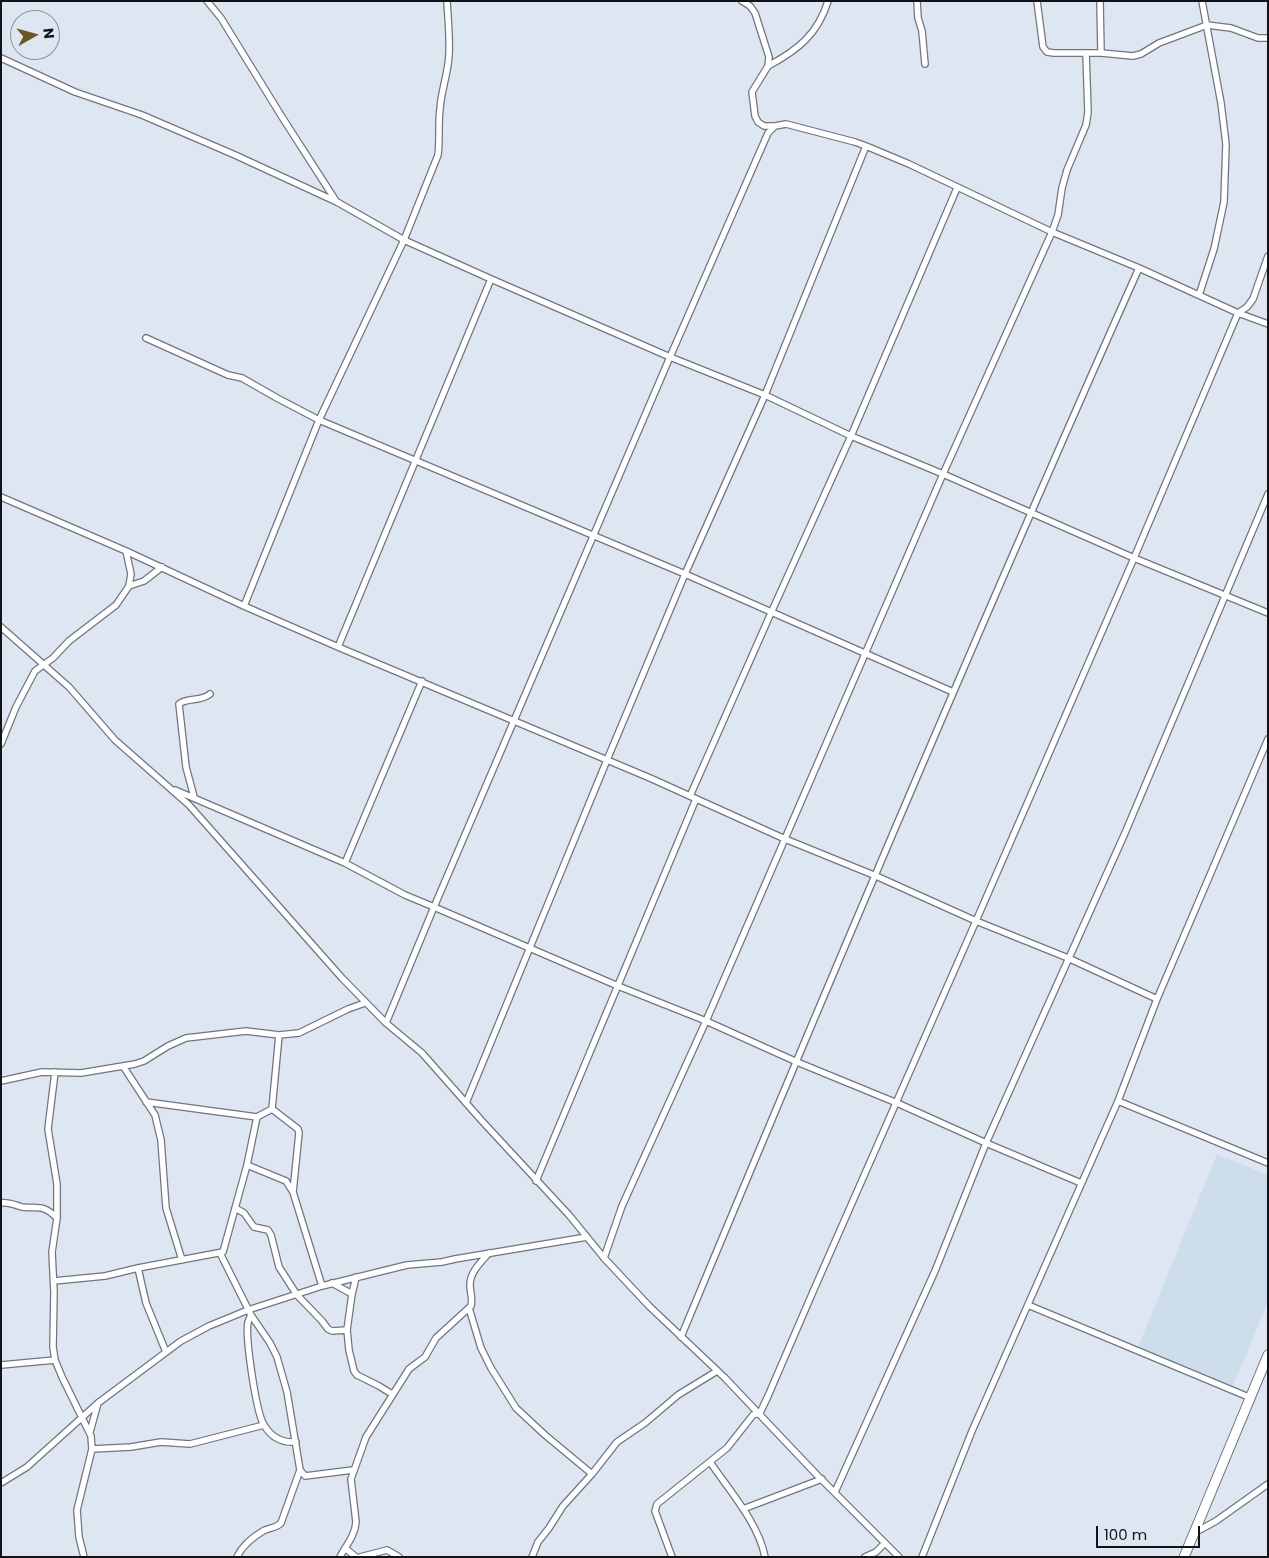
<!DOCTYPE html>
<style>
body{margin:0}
#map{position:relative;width:1269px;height:1558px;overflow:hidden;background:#dee7f1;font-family:Poppins,sans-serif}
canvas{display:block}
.frame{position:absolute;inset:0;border:2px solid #111417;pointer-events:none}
.north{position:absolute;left:10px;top:10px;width:50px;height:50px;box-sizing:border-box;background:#dee7f1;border:1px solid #8c939a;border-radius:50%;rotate:83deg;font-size:14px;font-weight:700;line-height:20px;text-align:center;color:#111417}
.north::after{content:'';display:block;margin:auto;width:18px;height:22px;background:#6d5626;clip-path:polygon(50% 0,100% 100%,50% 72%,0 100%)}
.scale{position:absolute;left:1096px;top:1526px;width:104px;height:22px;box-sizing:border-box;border:2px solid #111417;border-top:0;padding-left:6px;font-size:15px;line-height:18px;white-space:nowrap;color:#111417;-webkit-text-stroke:4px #dee7f1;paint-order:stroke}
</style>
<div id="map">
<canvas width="1269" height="1558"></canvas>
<div class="frame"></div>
<div class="north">N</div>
<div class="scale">100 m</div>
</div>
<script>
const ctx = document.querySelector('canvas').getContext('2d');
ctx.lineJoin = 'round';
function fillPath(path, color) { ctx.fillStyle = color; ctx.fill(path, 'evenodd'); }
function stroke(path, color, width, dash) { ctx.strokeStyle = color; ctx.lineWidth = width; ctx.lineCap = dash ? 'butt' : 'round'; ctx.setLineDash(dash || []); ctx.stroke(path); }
const built = new Path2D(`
 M1217,1154L1268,1175V1302L1233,1386L1138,1347Z`);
const street = new Path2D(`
 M207,1L221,18L282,117L336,201
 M742,1L750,6L755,13L769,57L768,66L752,92L755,116L758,122L764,126H775
 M917,1L918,18L922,31L925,64
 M1037,1L1043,47L1047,52L1054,53H1101L1133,56L1141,54L1159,43L1207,25L1231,28L1258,38H1268
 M1100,1L1101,53
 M1,58L75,92L142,115L235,155L337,202L404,240L491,279L670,357L765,395L851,436L943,474L1134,558L1268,613
 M768,66C798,50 818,34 828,1
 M1199,295L1214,249L1224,202L1226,144L1221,103L1202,1
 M146,338L228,375L242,378L277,398L319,420L685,574L953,692
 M1,497L126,551L244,606L338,647L650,778L785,839L876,876L976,921L1068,958L1157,999
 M129,586L144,581L162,567
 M244,606L319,420L404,240L438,155C440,140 438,125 440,109C441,91 448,74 449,55C450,37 448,19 447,1
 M1,627L69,687L115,740L189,805L342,978L386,1023L422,1053L482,1121L569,1215L604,1258L649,1306L725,1378L817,1475L899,1557
 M338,647L491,279
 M1,744L16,707L35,671L53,658L69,641L116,605L129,586L131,574L126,551
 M175,790L345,863L405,895L434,907L618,986L706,1021L797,1062L897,1103L986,1143L1081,1183
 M690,796L771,613L851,436L957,188
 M194,797L186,767L179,704C187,697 201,702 210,694
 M345,863L422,681
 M386,1023L434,907L670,357L768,133L775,126L786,124L855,142L866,146L909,164L1052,232L1139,268L1238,313L1268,324
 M123,1066L155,1115L161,1140L166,1208L182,1260
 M55,1072L48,1129L57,1184V1218L52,1252L54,1292L53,1347L55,1360L62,1377L91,1436L92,1449L77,1510L79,1537L84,1557
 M1,1081L42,1072L81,1073L135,1064L144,1061L168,1046L186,1038L246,1031L279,1035L299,1033L348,1009L365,1003
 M1118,1101L1268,1163
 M146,1102L257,1117L272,1109L279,1035
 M466,1103L607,760L685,574L765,395L866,146
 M272,1109L298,1129L299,1133L293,1192
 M247,1165L286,1181L293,1192L322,1286
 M536,1181L696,799
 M1,1203C9,1202 15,1205 22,1207C39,1209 43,1204 57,1218
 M235,1208L244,1213L254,1227L268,1230L271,1235L279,1267L297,1295L322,1321L328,1329L332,1331L347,1330
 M220,1253L251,1315L270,1343L277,1357L287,1392L300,1470L281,1523C275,1529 270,1527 263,1531C253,1537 242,1546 237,1557
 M604,1258L622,1206L706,1021L943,474L1052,232L1058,215L1062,188L1067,170L1086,125L1088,112L1086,53
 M138,1268L146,1303L166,1352
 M356,1277L352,1294L347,1330L349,1350L354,1371L357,1375L379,1386L392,1394
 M54,1281L105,1276L138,1268L223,1252L247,1165L257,1117
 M332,1283L352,1294
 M1028,1305L1251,1398
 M469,1308L481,1348L491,1368L516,1408L545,1435L592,1474
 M251,1315C250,1317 249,1320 248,1322C245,1337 256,1412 264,1425C271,1437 282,1443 296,1442
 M681,1337C830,979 981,622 1139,268
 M1,1365L55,1360
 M90,1432L98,1403
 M92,1449L131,1447L161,1442L190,1444L264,1425
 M710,1462C729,1490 759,1524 765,1557
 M300,1470L305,1476L353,1470
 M1,1483L27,1467L98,1403L181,1341L209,1326L248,1310L322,1286L407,1265L442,1262L455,1259L587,1237
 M835,1492L935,1271L986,1143L1125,833L1268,494
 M743,1509L822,1479
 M1194,1533L1216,1521L1268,1484
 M345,1548L356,1557
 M340,1557C346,1545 355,1536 356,1522L351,1479L366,1437L409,1369L425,1357L436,1338L471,1306C473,1299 470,1292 470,1285C470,1272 481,1262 489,1253
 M360,1557L387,1550L399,1557
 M532,1557L538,1542L549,1528L563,1506L592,1474L617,1442L645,1423L678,1395L717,1371
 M672,1557L655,1511L657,1504L727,1448L753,1415L760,1413L768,1396L812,1294L976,921L1134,558L1238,313L1247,307L1253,299L1268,256
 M865,1557L876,1552L885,1543
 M922,1557L972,1431L1118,1101L1157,999L1268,739`);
const secondary = new Path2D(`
 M1184,1557L1268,1355`);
fillPath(built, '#ceddec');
stroke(street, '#6e767f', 8);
stroke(secondary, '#6e767f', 11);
stroke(street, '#fff', 5.5);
stroke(secondary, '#fff', 9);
</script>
